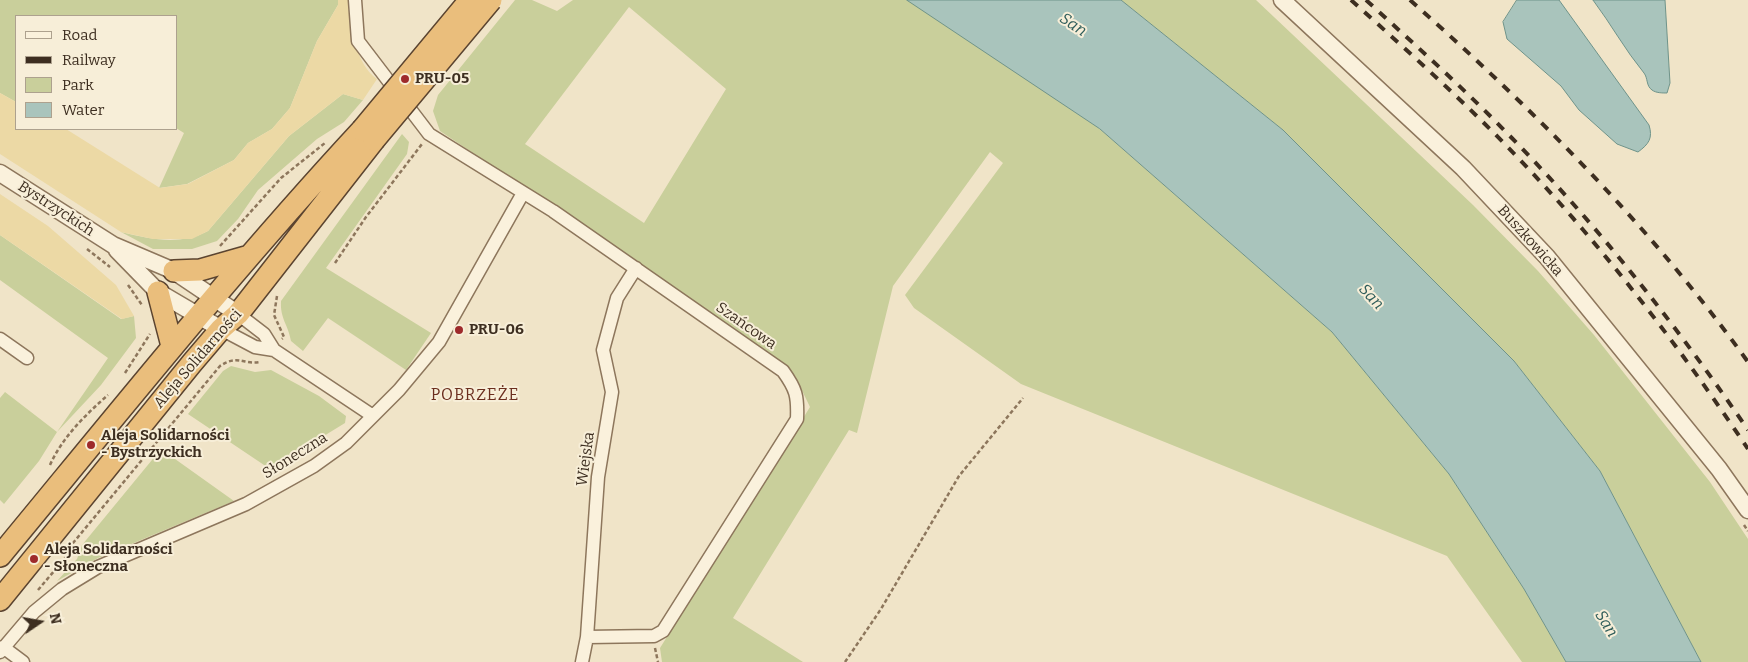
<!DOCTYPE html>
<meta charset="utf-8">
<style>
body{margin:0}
#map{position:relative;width:1748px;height:662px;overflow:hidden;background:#f0e4c8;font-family:Bitter,serif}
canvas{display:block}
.legend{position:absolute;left:15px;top:15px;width:162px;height:115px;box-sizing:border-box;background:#f7eed8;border:1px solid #ada18e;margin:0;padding:6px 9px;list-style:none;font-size:15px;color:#3d2e20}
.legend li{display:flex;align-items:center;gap:10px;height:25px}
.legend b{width:25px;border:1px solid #ada18e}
.north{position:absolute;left:15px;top:597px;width:50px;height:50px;-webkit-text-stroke:4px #f7eed8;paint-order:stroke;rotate:78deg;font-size:14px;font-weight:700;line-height:20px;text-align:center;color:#3d2e20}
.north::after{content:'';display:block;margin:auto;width:18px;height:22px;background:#3d2e20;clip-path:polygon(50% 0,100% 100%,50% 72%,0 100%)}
</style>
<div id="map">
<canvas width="1748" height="662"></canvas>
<ul class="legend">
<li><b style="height:6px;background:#faf1dc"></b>Road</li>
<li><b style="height:6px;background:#3d2e20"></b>Railway</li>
<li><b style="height:14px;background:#c9cf9b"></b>Park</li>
<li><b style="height:14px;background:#a9c4bc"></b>Water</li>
</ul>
<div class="north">N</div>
</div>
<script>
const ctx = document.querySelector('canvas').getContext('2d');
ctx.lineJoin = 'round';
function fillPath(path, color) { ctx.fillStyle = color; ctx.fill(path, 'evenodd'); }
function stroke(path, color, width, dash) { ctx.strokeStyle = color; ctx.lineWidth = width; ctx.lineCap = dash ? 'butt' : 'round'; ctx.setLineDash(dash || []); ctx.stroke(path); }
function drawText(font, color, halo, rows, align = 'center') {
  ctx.font = font + ' Bitter,serif'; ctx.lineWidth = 4; ctx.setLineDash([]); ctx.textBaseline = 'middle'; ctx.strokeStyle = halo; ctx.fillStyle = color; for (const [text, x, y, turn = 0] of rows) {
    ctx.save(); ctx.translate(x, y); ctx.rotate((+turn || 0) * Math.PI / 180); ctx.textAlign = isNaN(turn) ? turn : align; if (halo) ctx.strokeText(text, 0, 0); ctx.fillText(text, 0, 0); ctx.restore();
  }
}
const green = new Path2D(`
 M0,0H338V5L317,41L290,108L272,129L248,143L234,160L187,184L159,188L184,133L176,128V16H16V102L0,93Z
 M515,0H532L557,11L573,0H907L922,8L1100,129L1332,332L1449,474L1524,589L1566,662H1522L1447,556L1021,384L914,308L905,295L1003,163L990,152L893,286L857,433L849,430L733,618L803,662H662L660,648L810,407L795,376L624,254L440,131L433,111L438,95ZM629,7L726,89L644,223L525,144Z
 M1121,0H1256L1473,205L1538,271L1594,335L1710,482L1748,539V662H1701L1600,471L1514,361L1283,130Z
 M343,94L363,100L344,122L317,139L258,190L238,219L217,241L192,249H153L121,232C151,239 179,246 208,231L289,136Z
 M402,134L409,142L407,154L326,268L431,333L406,370L328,318L303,351L291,341C288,324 280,319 281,301Z
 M0,235L121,319L134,316L136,338L101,385L57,432L39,461L4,504L0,500V398L5,392L57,432L108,358L0,280Z
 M231,366L255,372L271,370L319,396L346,416L345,423L270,469L188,414L223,371Z
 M161,449L234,501L98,558L57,581L77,559L82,545Z`);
const sand = new Path2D(`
 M338,0H349C349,24 356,65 377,79L363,100L343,94L289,136L208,231L192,239H153L121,232L0,154V93L16,102V129H66L160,188L188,184L234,160L248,143L272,129L290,108L317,41L338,5Z
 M0,194L48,226L116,285L134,316L122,319L0,235Z`);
const water = new Path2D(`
 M907,0H1121L1283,130L1514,361L1600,471L1701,662H1566L1524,589L1449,474L1332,332L1100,129Z
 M1517,0H1559L1649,125C1653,138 1649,144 1638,152L1617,144L1579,110L1561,86L1507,39L1503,22Z
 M1593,0H1665L1670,83L1667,93C1662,93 1656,93 1652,90C1646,86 1648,78 1644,73C1625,50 1611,24 1593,0Z`);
const path = new Path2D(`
 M220,246L281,178L325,143
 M87,249L110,267
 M335,263L366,217L422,144
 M128,285L142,305
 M277,296L274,315L284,337L282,339
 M125,373L150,334
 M50,465C62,438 85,415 108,395
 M1744,525L1748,531
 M38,590L66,557L73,543L220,366C238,354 243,365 260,362
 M655,648L658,662
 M845,662L881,609L959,476L1023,398`);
const minor = new Path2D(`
 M355,0L358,41L429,134L553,211L783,371C796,389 798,396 797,419L663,631L654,636L587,637
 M238,314L264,334L274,350L373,416
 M221,329L255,347L274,350
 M0,339L27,358
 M3,647L23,662
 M0,652L34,612L62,589L98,567L246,504L314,466L346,443L399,390L439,342L523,193
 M582,662L587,637L598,477L612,392L603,350L617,298L636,268`);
const tertiary = new Path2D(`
 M1282,0L1463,168L1547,257L1719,469L1748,510
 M0,173L113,245L174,271L238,314
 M117,250L158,292L221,329`);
const trunk = new Path2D(`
 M174,271L200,270L249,256
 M158,292L172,346
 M0,556C119,412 235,267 362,130
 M0,600L192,363L221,329L238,314L374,140`);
const rail = new Path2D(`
 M1351,0C1400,44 1449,88 1495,134C1590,230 1673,337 1748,449
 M1366,0C1413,43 1460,85 1504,130C1595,222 1675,323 1748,430
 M1410,0C1534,110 1651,227 1748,362`);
const trunkBridge = new Path2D(`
 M362,130L470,0
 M374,140L491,0`);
const markers = [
 [405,79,5,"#9e2a2b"],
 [459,330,5,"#9e2a2b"],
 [91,445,5,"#9e2a2b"],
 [34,559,5,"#9e2a2b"]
];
const poiNames = [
 ["PRU-05",415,79],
 ["PRU-06",469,330],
 ["Aleja Solidarności",101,436],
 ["- Bystrzyckich",101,453],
 ["Aleja Solidarności",44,550],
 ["- Słoneczna",44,567]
];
const streetNames = [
 ["Bystrzyckich",56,209,33],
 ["Buszkowicka",1530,241,48],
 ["Szańcowa",746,326,35],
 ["Aleja Solidarności",198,359,-49],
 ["Słoneczna",295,456,-32],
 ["Wiejska",586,459,-82]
];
const waterNames = [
 ["San",1073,25,34],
 ["San",1371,297,47],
 ["San",1606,624,58]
];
const neighbourhoodNames = [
 ["POBRZEŻE",475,396]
];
fillPath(green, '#c9cf9b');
fillPath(sand, '#ecd9a5');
fillPath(water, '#a9c4bc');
stroke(water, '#6f938a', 1);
stroke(minor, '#8d765c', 15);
stroke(tertiary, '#8d765c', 19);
stroke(trunk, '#5b4430', 24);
stroke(path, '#8d765c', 2.5, [4, 2.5]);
stroke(minor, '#faf1dc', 12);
stroke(tertiary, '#faf1dc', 16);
stroke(trunk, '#eabe7c', 21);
stroke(rail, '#3d2e20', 4, [9, 9]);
stroke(trunkBridge, '#5b4430', 24, []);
stroke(trunkBridge, '#eabe7c', 21);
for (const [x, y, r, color] of markers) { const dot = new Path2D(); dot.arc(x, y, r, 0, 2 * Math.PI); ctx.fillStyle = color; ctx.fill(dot); stroke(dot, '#f7eed8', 2); }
drawText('bold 15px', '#3d2e20', '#f7eed8', poiNames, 'left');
drawText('15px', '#3d2e20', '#f7eed8', streetNames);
drawText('italic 16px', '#2f5d5a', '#f7eed8', waterNames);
ctx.letterSpacing = '1px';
drawText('16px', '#6b2e1e', '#f7eed8', neighbourhoodNames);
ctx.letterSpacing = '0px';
</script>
